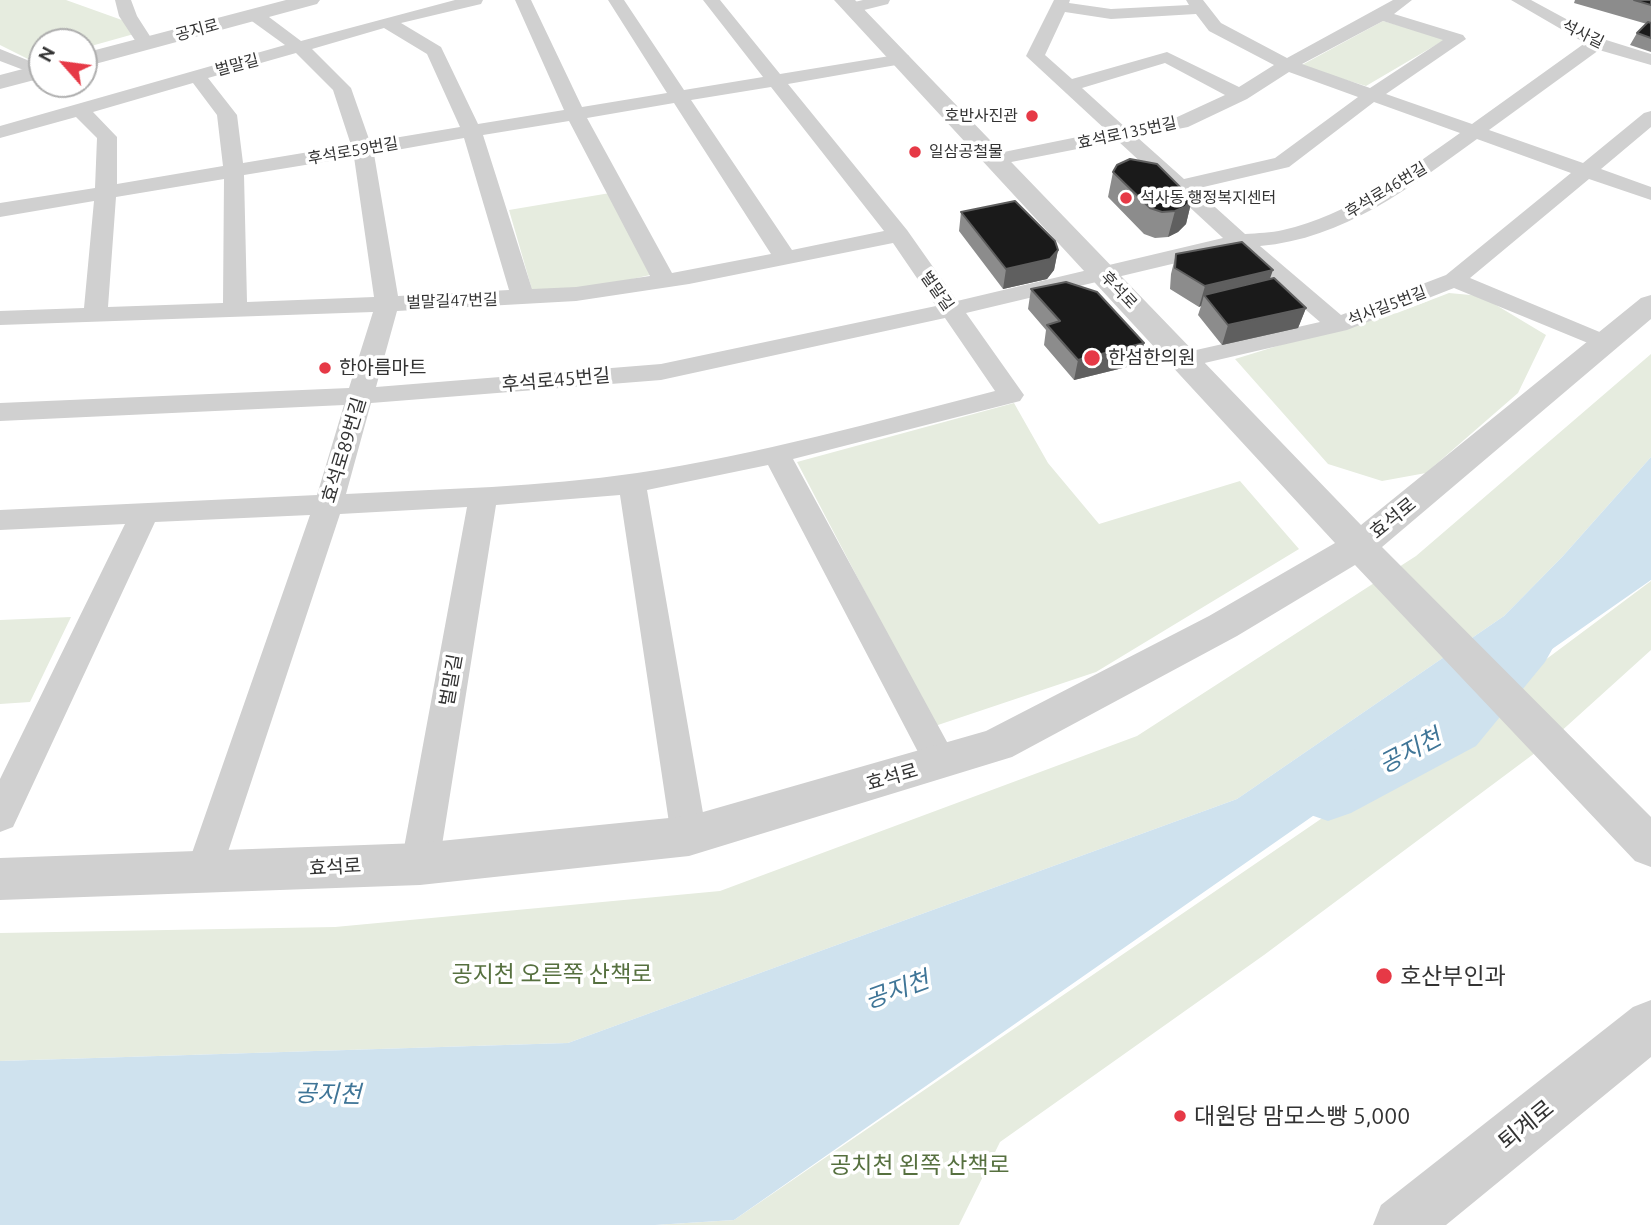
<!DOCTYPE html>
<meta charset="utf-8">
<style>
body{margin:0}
#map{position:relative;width:1651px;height:1225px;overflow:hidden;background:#fff;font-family:Ubuntu,sans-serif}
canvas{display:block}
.north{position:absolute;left:28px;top:28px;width:70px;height:70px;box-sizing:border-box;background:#fff;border:2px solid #adadad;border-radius:50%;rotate:298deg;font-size:19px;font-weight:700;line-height:28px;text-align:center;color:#333}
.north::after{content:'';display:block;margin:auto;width:24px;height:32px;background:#e63946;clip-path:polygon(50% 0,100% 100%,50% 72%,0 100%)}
</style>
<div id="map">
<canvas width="1651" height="1225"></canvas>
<div class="north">N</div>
</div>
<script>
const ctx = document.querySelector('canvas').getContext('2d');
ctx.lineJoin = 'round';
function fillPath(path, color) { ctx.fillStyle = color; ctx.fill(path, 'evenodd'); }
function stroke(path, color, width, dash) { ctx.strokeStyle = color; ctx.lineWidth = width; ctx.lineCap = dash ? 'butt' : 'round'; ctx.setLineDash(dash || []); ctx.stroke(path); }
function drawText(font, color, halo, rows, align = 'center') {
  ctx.font = font + ' Ubuntu,"Noto Sans KR",sans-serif'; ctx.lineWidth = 7; ctx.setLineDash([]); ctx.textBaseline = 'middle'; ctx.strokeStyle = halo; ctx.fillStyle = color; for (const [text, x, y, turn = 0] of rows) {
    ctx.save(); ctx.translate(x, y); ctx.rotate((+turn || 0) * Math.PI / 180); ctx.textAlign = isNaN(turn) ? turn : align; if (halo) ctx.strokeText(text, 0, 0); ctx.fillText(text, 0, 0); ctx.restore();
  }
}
const green = new Path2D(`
 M0,0H66L133,24L141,32L84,48V42H42V60L34,62L0,45Z
 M1383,21L1446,39L1366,86L1300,66Z
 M610,193L650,275L588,289L533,293L509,210Z
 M1449,293L1481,296L1546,335L1518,393L1426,473L1382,481L1328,464L1235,359L1352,323L1397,313Z
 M1651,354V457L1563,556L1504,616L1237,799L568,1043L0,1061V933L335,927L720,891L1137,736L1416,556Z
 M1014,403L1048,463L1099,524L1240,481L1299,549L1096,672L929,728L875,611L797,462Z
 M1651,581V650L1547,744L1264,955L1000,1142L959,1225H655L734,1220L1454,728Z
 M71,617L30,702L0,704V620Z`);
const water = new Path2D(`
 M1651,457V580L734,1220L655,1225H0V1061L568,1043L1237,799L1504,616L1563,556Z`);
const river = new Path2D(`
 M1525,624L1545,630L1554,646L1545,662L1476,746L1351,813L1328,821L1305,813L1296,794L1305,775L1432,710L1505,630Z`);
const minor = new Path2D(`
 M115,0H131L137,16L155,44L152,48H140L119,16Z
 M455,0H483L481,4L401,23L441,47L478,124L564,110L515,0H531L582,107L667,93L608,0H624L684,90L763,77L703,0H720L780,74L902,54L908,55L911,59L902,64L788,84L907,230L957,301L1223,238L1118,141L996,165L989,163L986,159L989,155L1107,131L1026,56L1054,0H1070L1069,3L1111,9L1189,5L1186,0H1203L1221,23L1287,58L1393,0H1412L1394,14L1463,35L1466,39L1386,94L1472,124L1585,43L1511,0H1531L1603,39L1651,54V65L1599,50L1489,130L1583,163L1644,113L1651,111V127L1601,169L1651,187V200L1589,179L1470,278L1614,338L1617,343L1614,348L1605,350L1454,288L1347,330L1183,368L1174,365L1170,360L1174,355L1320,322L1235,249L966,313L1024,395L1020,401L793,459L953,753L959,763L953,773L941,778L929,773L768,465L647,490L707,836L702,848L689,852L676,848L671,836L620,495L496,505L439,864L433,876L420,881L407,876L401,864L467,507L340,514L217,885L204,890L191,885L185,873L310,515L155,522L13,827L0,832V779L125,524L0,530V510L317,495L344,405L0,421V403L349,388L373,312L0,325V311L84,308L94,201L0,217V203L95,188L97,138L76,117L0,138V126L285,45L249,19L246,15L249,11H261L301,41ZM1065,12L1111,19L1196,14L1209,31L1274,65L1239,87L1167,52L1072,79L1045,55ZM1383,21L1443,40L1370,88L1302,64ZM384,28L427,54L460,127L370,142L351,88L312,49ZM296,53L333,90L351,145L243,163L237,115L208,78ZM1165,63L1225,95L1175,118L1126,128L1082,88ZM1289,72L1358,97L1275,158L1184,179L1137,137L1188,127L1247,99ZM193,83L217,115L223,166L117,184V137L93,112ZM771,87L884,231L792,250L691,100ZM1374,102L1460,133C1406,171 1348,216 1283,230C1271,233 1258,233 1245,234L1195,189L1289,167ZM674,103L771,254L672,273L587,118ZM569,121L650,276L576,287L532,289L483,135ZM464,138L509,290L398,296L374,154ZM1477,139L1571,173L1446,275L1341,315L1260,246C1343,239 1411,187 1477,139ZM354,157L374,297L247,302L244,175ZM224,179L223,303L108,307L116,197ZM893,243L936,306L661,364L376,387L397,311L576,301L689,284ZM945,318L995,391C877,421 758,455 637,473C541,487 443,489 346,494L371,403L661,380Z
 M863,0H890L888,4L852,13L844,8L846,4Z
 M0,49L42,66V77L0,61Z`);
const tertiary = new Path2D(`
 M286,0H320L317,4L84,67V53Z
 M834,0H855L1361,525L1641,298L1651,295V319L1382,547L1651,817V867L1635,861L1355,565L1237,636L1012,757L689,856L420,885L0,900V858L420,843L689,816L986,731L1209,616L1335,543Z
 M42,64V78L0,89V75Z
 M1651,1000V1057L1446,1225H1373L1381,1205L1633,1007Z`);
const wall = new Path2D(`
 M1575,0H1651V22L1650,23H1651V52L1630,45L1637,33L1647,24L1574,3Z
 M1113,172L1192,199L1186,224L1178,232L1168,237L1155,238L1144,234L1108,197Z
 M961,212L1058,250L1054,270L1047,279L1003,289L959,231Z
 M1176,254L1270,279L1306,308L1298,328L1222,345L1198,315L1201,306L1199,307L1170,289L1171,274Z
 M1031,289L1144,343L1139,364L1074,380L1044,345L1046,330L1028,309Z`);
const shadedWall = new Path2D(`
 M1192,199L1186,224L1178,232L1168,237L1175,211Z
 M1058,250L1054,270L1047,279L1003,289L1006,269Z
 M1273,270L1266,290L1204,295L1201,306L1199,307L1205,286Z
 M1306,308L1298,328L1222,345L1228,325Z
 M1144,343L1139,364L1074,380L1078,360Z`);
const building = new Path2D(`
 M1634,0H1651V5Z
 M1648,22L1651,23V38L1637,33Z
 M1130,159L1157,164L1192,199L1185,207L1175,211L1162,212L1150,208L1113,172L1117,165Z
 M1015,201L1055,241L1058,250L1050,259L1006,269L961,212Z
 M1242,242L1273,270L1205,286L1175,268L1176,254Z
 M1274,278L1306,308L1228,325L1204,295Z
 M1066,282L1097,292L1144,343L1078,360L1047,325L1060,321L1031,289Z`);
const markers = [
 [1032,116,7,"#e63946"],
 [915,152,7,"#e63946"],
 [1126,198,7,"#e63946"],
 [1092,358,9,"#e63946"],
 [325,368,7,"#e63946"],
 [1384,976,9,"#e63946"],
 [1180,1116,7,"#e63946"]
];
const farStreetnames = [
 ["공지로",197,30,-15],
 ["석사길",1583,34,26],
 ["벌말길",237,65,-15],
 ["효석로135번길",1127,133,-12],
 ["후석로59번길",353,151,-10],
 ["후석로46번길",1386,190,-31],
 ["후석로",1119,290,47],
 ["벌말길",937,291,55],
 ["벌말길47번길",452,301,-2],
 ["석사길5번길",1387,306,-21]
];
const farPoinames = [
 ["호반사진관",1018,116,"right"],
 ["일삼공철물",929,152],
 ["석사동 행정복지센터",1140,198]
];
const poiNames = [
 ["한섬한의원",1108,358],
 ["한아름마트",339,368]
];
const streetNames = [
 ["후석로45번길",556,380,-5],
 ["효석로89번길",344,450,-73],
 ["효석로",1393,518,-39],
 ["벌말길",451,680,-80],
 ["효석로",892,777,-16],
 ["효석로",335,867,-3]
];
const nearParknames = [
 ["공지천 오른쪽 산책로",552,974],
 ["공치천 왼쪽 산책로",920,1165]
];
const nearPoinames = [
 ["호산부인과",1400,976],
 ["대원당 맘모스빵 5,000",1194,1116]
];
const nearStreetnames = [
 ["퇴계로",1526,1125,-39]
];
const nearWaternames = [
 ["공지천",1410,751,-28],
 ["공지천",897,990,-20],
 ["공지천",328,1094,1]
];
fillPath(green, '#e6ecdf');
fillPath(water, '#cfe2ee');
fillPath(river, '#cfe2ee');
fillPath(minor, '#d0d0d0');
fillPath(tertiary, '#d0d0d0');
fillPath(wall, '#8c8c8c');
fillPath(shadedWall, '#5f5f5f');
fillPath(building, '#1a1a1a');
stroke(building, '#5f5f5f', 2);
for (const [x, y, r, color] of markers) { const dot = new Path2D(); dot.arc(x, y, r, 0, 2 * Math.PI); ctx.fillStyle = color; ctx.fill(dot); stroke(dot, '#fff', 2.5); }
drawText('16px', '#333', '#fff', farStreetnames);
drawText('16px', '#333', '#fff', farPoinames, 'left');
drawText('19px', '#333', '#fff', poiNames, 'left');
drawText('19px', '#333', '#fff', streetNames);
drawText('23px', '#56703f', '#fff', nearParknames);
drawText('23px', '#333', '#fff', nearPoinames, 'left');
drawText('23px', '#333', '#fff', nearStreetnames);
drawText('italic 24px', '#3f7597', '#fff', nearWaternames);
</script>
